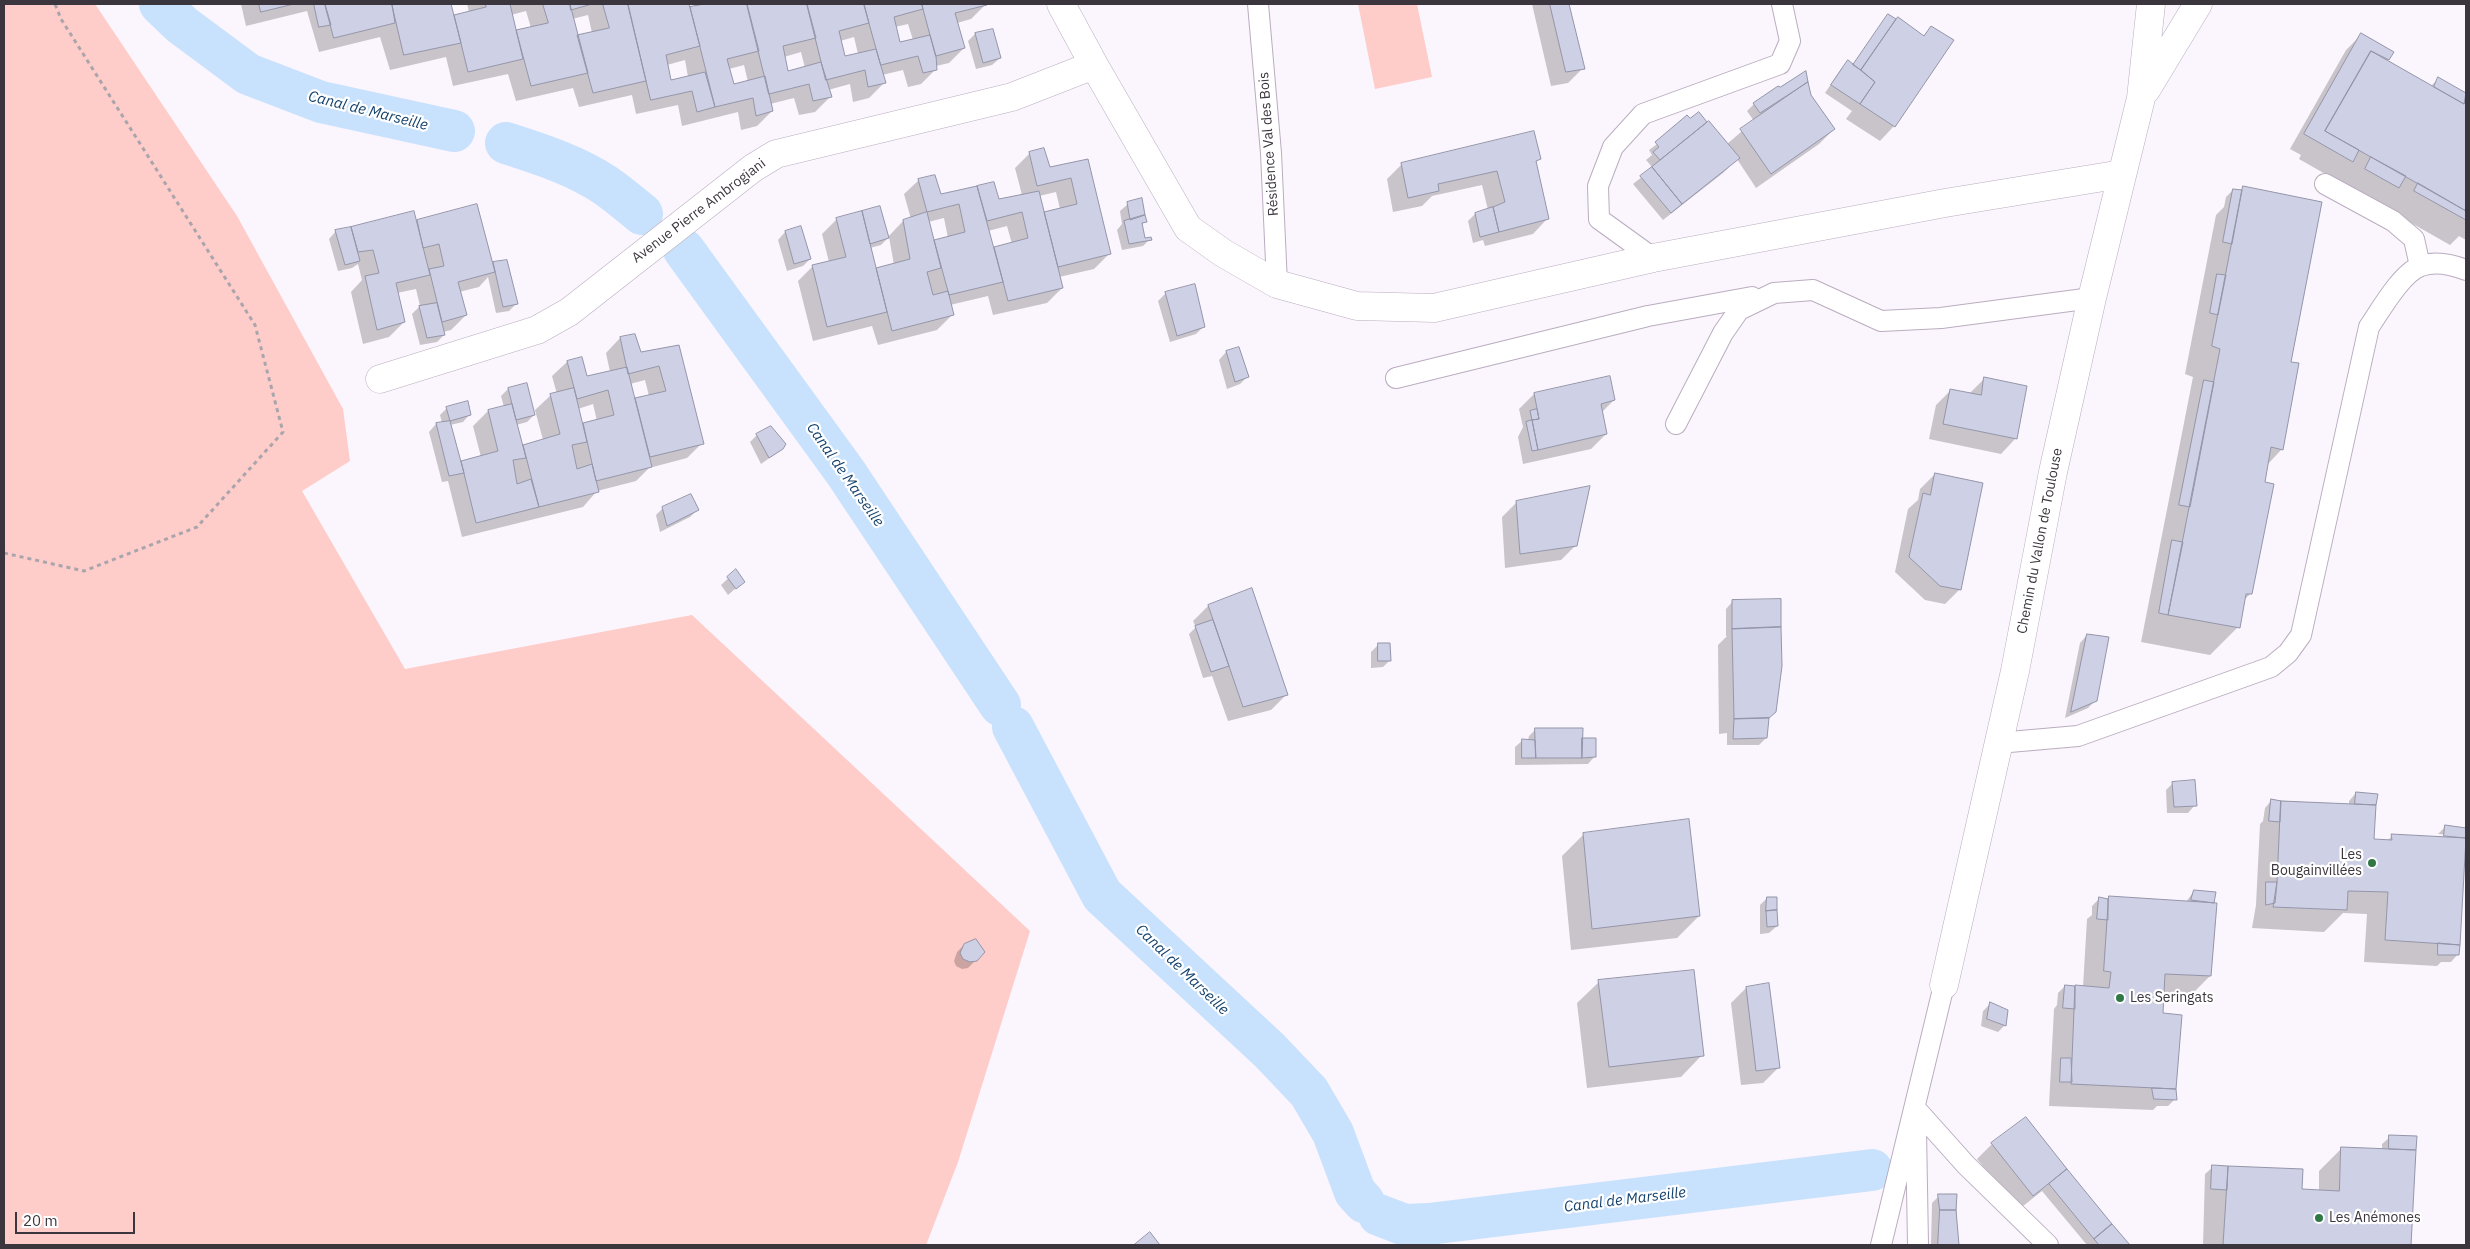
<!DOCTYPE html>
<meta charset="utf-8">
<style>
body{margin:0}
#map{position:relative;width:2470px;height:1249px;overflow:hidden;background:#fbf5fd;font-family:"IBM Plex Sans",sans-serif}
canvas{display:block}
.frame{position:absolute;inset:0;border:5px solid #3b363d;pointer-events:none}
.scale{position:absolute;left:15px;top:1212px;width:120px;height:22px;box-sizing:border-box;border:2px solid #3b363d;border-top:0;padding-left:6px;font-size:15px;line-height:18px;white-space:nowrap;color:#3b363d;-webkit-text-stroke:4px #fff;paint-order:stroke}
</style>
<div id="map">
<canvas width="2470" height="1249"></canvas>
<div class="frame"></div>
<div class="scale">20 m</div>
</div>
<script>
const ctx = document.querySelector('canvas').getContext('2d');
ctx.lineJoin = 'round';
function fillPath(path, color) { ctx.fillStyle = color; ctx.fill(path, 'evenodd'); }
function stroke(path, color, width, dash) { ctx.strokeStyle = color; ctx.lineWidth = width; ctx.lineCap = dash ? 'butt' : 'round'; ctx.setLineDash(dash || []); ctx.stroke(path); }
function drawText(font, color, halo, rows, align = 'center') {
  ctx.font = font + ' "IBM Plex Sans",sans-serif'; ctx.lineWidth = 4.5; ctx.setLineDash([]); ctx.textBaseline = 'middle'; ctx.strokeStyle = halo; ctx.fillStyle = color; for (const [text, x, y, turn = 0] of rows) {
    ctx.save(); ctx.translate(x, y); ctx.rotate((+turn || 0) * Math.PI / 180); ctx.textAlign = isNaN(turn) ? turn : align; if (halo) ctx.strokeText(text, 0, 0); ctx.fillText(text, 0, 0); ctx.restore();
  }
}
const green = new Path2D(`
 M4,4H95L237,216L343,409L350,461L302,491L405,669L692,615L1030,931L958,1162L926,1245H4Z
 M1358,4H1417L1432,77L1375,89Z`);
const shadow = new Path2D(`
 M241,4H450L453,17L469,12L467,4H688L689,9L709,4H986L971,19L957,23L964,48L949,63L936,66V69L921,84L908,87L903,70L882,75L884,83L869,98L853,102L850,84L828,90L830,97L815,112L799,115L794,98L770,104L772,111L757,126L741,130L738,112L682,126L678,105L636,114L632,95L579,107L573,88L516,101L508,74L453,86L446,57L390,70L380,37L319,52L307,11L246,26ZM526,11L531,28L515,32L511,15ZM588,15L592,33L576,37L572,19ZM908,24L913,40L899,43L895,27ZM854,37L858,54L844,57L840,41ZM801,52L805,68L787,73L784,57ZM685,60L688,77L670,81L667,65ZM744,65L748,82L733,85L729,69Z
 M1532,4H1568L1583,68L1568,83L1551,86Z
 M1888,15L1923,36L1932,27L1894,126L1880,141L1846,119L1852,111L1825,93L1841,69L1848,62L1852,66Z
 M975,34L1000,58L992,65L976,69L968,41Z
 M2361,35L2392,52L2386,61L2431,86L2438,79L2466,94L2461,106L2466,102V240L2459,236L2450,245L2299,159L2301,155L2290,149L2346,50Z
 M1806,73L1810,95L1834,129L1819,144L1756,188L1737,159L1723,173L1663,220L1633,184L1653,168L1646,160L1652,155L1649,150L1698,114L1727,144L1754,121L1747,111L1754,104Z
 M1030,153L1049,168L1087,160L1109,254L1094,269L1059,277L1062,288L1047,303L993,315L988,296L950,305L952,315L937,330L878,345L872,326L813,341L798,281L813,266L829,262L822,234L837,219L888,237L903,221L911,219L904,194L919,180L940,195L993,184L998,200L1022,195L1015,168ZM1056,192L1060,209L1043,214L1039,196ZM944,218L948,238L933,242L928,222ZM1007,226L1012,244L993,249L988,231ZM889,237L894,265L876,270L870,248L881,245Z
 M1540,158L1535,163L1547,219L1533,234L1485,246L1483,240L1473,243L1468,221L1475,214L1488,210L1482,185L1432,196L1422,206L1393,212L1387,179L1402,164Z
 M2244,187L2289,363L2282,449L2267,465L2251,593L2244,600L2238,627L2210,655L2141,642L2193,377L2185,374L2216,215L2224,207L2226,197L2233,190L2240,191Z
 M1128,204L1145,221L1141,226L1144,239H1150L1143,246L1122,250L1117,230L1122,224L1120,211Z
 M476,206L492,265L494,263L516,304L509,311L496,313L488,277L479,287L459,292L466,315L451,330L443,332L444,335L437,342L420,345L412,314L420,306L416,289L397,293L404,322L389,337L363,344L351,292L362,280L358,264L352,268L338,271L329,239L336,231L413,212L416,221Z
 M800,227L810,259L803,266L787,271L778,240L785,232Z
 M1165,294L1203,327L1196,334L1170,342L1158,301Z
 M620,338L640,354L678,346L702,443L687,458L649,468L636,481L597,491L583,507L462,537L448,481L442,482L429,432L436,424L442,423L440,415L447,408L470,414L463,422L450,425L460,464L481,457L473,426L488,411L504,407L501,396L508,389L534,415L527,422L516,425L522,446L543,440L535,410L550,396L557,394L552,376L567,362L586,378L610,372L606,353ZM645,380L649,396L634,400L630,384ZM593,404L597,421L582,425L578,409Z
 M1238,348L1247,377L1240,384L1227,389L1219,360L1226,352Z
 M1985,378L2015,439L2001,454L1929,439L1936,405L1951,390L1969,394Z
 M1534,394L1614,400L1602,412L1606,434L1591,449L1523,464L1518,437L1523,427L1519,409Z
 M757,435L782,449L761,464L750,442Z
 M1935,474L1960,589L1945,604L1925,600L1895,572L1908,509L1918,500L1920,489Z
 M1517,502L1576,545L1561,560L1505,568L1502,517Z
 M663,508L697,510L690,517L660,532L656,515Z
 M736,571L743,582L728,595L721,585Z
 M1251,590L1286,695L1271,710L1228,721L1212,676L1203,678L1189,634L1196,627L1193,621L1208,606Z
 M1733,601L1768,719L1766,738L1759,745H1727V733L1719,734L1718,645L1727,636H1726V609Z
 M2087,635L2096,700L2088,708L2065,718L2080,643Z
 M1378,645L1390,660L1383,667L1371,668V652Z
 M1536,729L1581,740L1595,756L1588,764L1515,765V747L1523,740L1528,741L1529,736Z
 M2173,783L2195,805L2188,813H2167L2166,790Z
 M2356,793L2376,795L2373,840L2387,841L2392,836L2460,839V836L2438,834L2445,827L2466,829L2458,954L2451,962H2441L2437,966L2364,962L2367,914L2343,913L2324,932L2252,928L2256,905L2260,824L2263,821L2265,808L2272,800L2349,805V801Z
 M1584,834L1699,916L1677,938L1571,950L1562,856Z
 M2194,891L2214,893L2210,976L2188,998L2163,996L2162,1014L2175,1099L2168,1106H2157L2153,1110L2049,1106L2054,1009L2057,1005L2058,993L2065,986L2083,987L2087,919L2092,915V906L2100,898L2106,900L2109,897L2186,902Z
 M1767,898L1777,926L1769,933L1760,934V905Z
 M964,945L984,952L968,968L962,969L956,966L954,961L957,952Z
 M1599,982L1702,1055L1681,1077L1587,1088L1577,1003Z
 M1746,988L1778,1068L1763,1083L1741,1085L1731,1003Z
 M1990,1004L2005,1025L1998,1032L1981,1026L1983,1011Z
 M2390,1137L2415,1150L2409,1245H2203L2205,1174L2213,1167L2301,1190L2319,1191V1171L2341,1149L2382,1150V1144Z
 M1992,1144L2066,1169L2127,1245H2087L2042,1191L2018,1210L1977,1159Z
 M1956,1195L1958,1245H1931L1932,1203L1939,1196Z`);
const canal = new Path2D(`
 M160,4L182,25L248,74L321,102L454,131
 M506,143C540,154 575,165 605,185C618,194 630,204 642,214
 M684,250L846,473L1000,705
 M1013,727L1102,895L1269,1050L1309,1092L1333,1133L1355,1192L1364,1202
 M1379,1215L1405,1225L1429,1224L1872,1170`);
const building = new Path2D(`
 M259,4H294L261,12Z
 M314,4H325L331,25L319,27Z
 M325,4H392L395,23L334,38Z
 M392,4H451L461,43L404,55Z
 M485,4H510L523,59L468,72L454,15L486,7Z
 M543,4H570L588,73L531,86L516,30L548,23Z
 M570,4H592L571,10Z
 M603,4H628L646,81L593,93L577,35L609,28Z
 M628,4H689L700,46L666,55L671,80L705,72L715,107L697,112L692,91L651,100Z
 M705,4H747L759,51L727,59L734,84L765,76L773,111L756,116L753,98L715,107L690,7Z
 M747,4H807L816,38L783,46L788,71L821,62L832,97L813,101L809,84L769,94Z
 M807,4H864L869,23L839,31L845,56L876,49L886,83L868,87L865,70L826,80Z
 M864,4H922L923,9L894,17L900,42L930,35L936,56L937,70L923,73L918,56L881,65Z
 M922,4H987V5L955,13L965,48L936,56Z
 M1550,4H1569L1585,69L1566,72Z
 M1888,14L1896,19L1861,70L1853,65Z
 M1898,17L1924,36L1931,26L1954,40L1895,127L1860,104L1875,82L1861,70Z
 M993,29L1001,58L983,63L975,33Z
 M2361,33L2394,52L2389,60L2371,51L2325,131L2359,150L2353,162L2304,134Z
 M2371,51L2464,104L2466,100V211L2325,131Z
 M1848,60L1875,82L1860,104L1831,85Z
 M1806,71L1808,82L1760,113L1753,103L1778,86L1780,87Z
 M2438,77L2466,93L2464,104L2434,87Z
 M1808,82L1811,95L1835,129L1771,174L1740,129Z
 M1699,112L1707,122L1660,160L1653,152L1659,147L1655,142L1687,115L1690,118Z
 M1709,121L1740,158L1682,204L1652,167Z
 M1534,131L1541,159L1536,161L1549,219L1499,232L1493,207L1505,202L1497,171L1438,184L1439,191L1408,198L1401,163Z
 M1044,148L1050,167L1088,159L1111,254L1058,267L1044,212L1077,204L1071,178L1037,186L1029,152Z
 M2371,157L2406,176L2399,188L2365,169Z
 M1652,167L1682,204L1671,213L1640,176Z
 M935,175L941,194L977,186L1003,282L949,295L934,240L965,232L959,204L927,212L918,179Z
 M994,182L999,199L1039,191L1063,288L1008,301L994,247L1028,238L1022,212L987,221L977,186Z
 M2418,183L2466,211V220L2414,191Z
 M2243,186L2322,202L2291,362L2299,363L2283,450L2271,447L2265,482L2274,484L2252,594H2246L2240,628L2168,615L2220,349L2212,346Z
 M2233,189L2242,190L2232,244L2223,242Z
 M1142,198L1145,215L1130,220L1127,202Z
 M477,204L495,272L458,282L467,315L442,322L429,269L444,266L439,244L423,248L417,220Z
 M880,206L889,238L870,244L862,211Z
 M1493,207L1499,232L1480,237L1475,213Z
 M414,211L430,275L396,283L405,322L377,330L365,276L379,273L373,250L358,252L351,227Z
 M862,211L887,312L827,327L812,265L846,257L836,218Z
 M927,212L941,268L927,272L933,295L948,291L954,315L892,331L876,268L910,259L903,220Z
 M1145,215L1147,222L1142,223L1145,238L1151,237L1152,240L1129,244L1124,221Z
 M801,226L811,259L794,264L785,231Z
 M351,227L360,261L345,265L335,230Z
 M507,260L518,304L503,307L493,262Z
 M2217,274L2226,275L2218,315L2210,313Z
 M1195,284L1205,327L1177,336L1165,292Z
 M437,303L445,335L427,338L419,306Z
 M635,334L641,352L679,345L704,444L650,457L635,398L666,391L659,366L628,374L620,337Z
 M1239,347L1249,377L1235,382L1226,351Z
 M582,357L587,376L627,367L652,467L596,481L583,423L614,415L608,390L577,399L567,361Z
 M1610,376L1615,400L1601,404L1607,434L1538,450L1532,420L1539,419L1534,393Z
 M1984,377L2027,386L2017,439L1943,424L1950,389L1981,395Z
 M2204,380L2214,382L2190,507L2179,505Z
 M527,383L535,415L516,420L508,388Z
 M574,388L587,442L572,445L577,469L592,464L599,492L539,507L523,445L560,434L550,394Z
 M468,401L471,415L450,421L446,407Z
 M512,404L526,458L513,460L517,484L531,479L539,507L476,523L461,461L498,451L488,410Z
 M1537,409L1539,419L1532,420L1530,411Z
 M1532,420L1538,450L1532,451L1526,422Z
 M450,421L464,473L449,476L436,423Z
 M771,426L786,444L783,449L769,458L756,434Z
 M1935,473L1983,483L1961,590L1940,586L1909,557L1923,493L1930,495Z
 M1590,486L1577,546L1520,554L1516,501Z
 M691,494L699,510L667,526L662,507Z
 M2172,540L2183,542L2168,615L2159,613Z
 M736,569L745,582L736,589L727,577Z
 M1252,588L1288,695L1243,707L1208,605Z
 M1781,599V627L1732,629V600Z
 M1213,620L1229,666L1211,672L1195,626Z
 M1781,627L1782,666L1776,712L1769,718L1734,719L1732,629Z
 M2087,634L2109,637L2097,701L2071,712Z
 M1378,643H1390L1391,661H1378Z
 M1769,718L1767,738L1733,739L1734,719Z
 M1535,728H1583L1582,758H1536Z
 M1582,738H1596V757L1582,758Z
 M1522,739L1535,740L1536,758H1522Z
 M2195,780L2197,806L2174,807L2172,782Z
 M2356,792L2378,794L2376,805L2355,804Z
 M2271,799L2281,801L2280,822L2269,821Z
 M2281,801L2376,805L2374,839L2392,840L2391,834L2466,838L2460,945L2385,940L2388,892L2348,891L2347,910L2273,907L2277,882Z
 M1689,819L1700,916L1592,929L1583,833Z
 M2445,825L2466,828V838L2444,836Z
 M2266,882H2277L2275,903L2266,905Z
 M2194,890L2216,892L2214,903L2191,900Z
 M2109,896L2217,903L2211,976L2165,974L2163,1013L2182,1015L2176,1089L2071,1084L2075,985L2109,988L2111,972L2104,971Z
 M1767,897H1777V910L1766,911Z
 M2099,897L2108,899V920L2097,919Z
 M1777,910L1778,926L1767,927L1766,911Z
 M976,939L985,952L977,961L970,962L963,959L960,953L964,944Z
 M2438,943L2460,945L2459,955H2438Z
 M1694,970L1704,1056L1609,1067L1598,980Z
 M1769,983L1780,1068L1756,1071L1746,987Z
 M2065,985L2075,986V1009L2063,1008Z
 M1990,1002L2008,1010L2006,1026L1987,1019Z
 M2061,1058H2071L2072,1082H2060Z
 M2152,1088L2176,1089L2177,1100L2154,1099Z
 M2026,1117L2067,1169L2033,1196L1991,1143Z
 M2389,1135L2417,1136L2416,1150L2389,1149Z
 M2341,1147L2416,1150L2411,1245H2223L2228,1166L2303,1169L2302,1189L2339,1191Z
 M2212,1165L2228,1166L2227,1190L2211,1189Z
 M2067,1169L2112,1224L2094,1239L2049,1184Z
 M1938,1194H1957L1956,1210H1940Z
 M1940,1210H1956L1959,1245H1938Z
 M2112,1224L2130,1245H2099L2094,1239Z
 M1150,1232L1160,1245H1134Z`);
const path = new Path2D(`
 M4,553L84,571L197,527L283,432L255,325L61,19L55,4`);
const lane = new Path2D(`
 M1258,4L1271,153L1277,284
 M2325,184L2393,221L2414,239L2420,266
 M1653,258L1599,219L1598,186L1613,147L1643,114L1780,64L1790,41L1782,4
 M1396,378L1648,316L1752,297
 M1676,424L1723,333L1739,310L1774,293L1813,290L1881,321L1941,318L2092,298
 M1998,743L2078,736L2271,667L2288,653L2301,635L2369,327C2380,311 2402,272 2421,266C2435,261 2453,265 2466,270
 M1915,1108L1966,1165L2048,1245
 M1916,1130L1918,1245
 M1881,1245L1944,985`);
const street = new Path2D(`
 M1061,4L1094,65L1188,228L1223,253L1277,284L1357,306L1434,308L1653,258L1945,203L2122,174
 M2146,90L2198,4
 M380,379L537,330L569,312L753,168L776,154L1012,97L1094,65
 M1944,985L2015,671L2053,472L2092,298L2141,98L2151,4`);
const markers = [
 [2372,863,5,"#2f7845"],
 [2120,998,5,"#2f7845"],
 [2319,1218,5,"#2f7845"]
];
const streetNames = [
 ["Résidence Val des Bois",1269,144,-94],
 ["Avenue Pierre Ambrogiani",699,211,-37],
 ["Chemin du Vallon de Toulouse",2040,541,-79]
];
const poiNames = [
 ["Les",2362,855,"right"],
 ["Bougainvillées",2362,871,"right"],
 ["Les Seringats",2130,998],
 ["Les Anémones",2329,1218]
];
const waterNames = [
 ["Canal de Marseille",368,111,14],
 ["Canal de Marseille",845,475,55],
 ["Canal de Marseille",1182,970,44],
 ["Canal de Marseille",1625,1200,-7]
];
fillPath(green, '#feccc9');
fillPath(shadow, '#0003');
stroke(canal, '#c8e2fd', 42);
fillPath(building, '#ced0e5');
stroke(building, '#9495a9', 1);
stroke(lane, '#baadc0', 22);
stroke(street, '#baadc0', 29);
stroke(path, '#aaa5ac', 3, [4, 4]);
stroke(lane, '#fff', 20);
stroke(street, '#fff', 28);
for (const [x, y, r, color] of markers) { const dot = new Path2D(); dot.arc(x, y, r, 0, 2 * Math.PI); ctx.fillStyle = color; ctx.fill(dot); stroke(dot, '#fff', 2); }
drawText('14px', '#3b363d', '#fff', streetNames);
drawText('14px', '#3b363d', '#fff', poiNames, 'left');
drawText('italic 15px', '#15426c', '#fff', waterNames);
</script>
